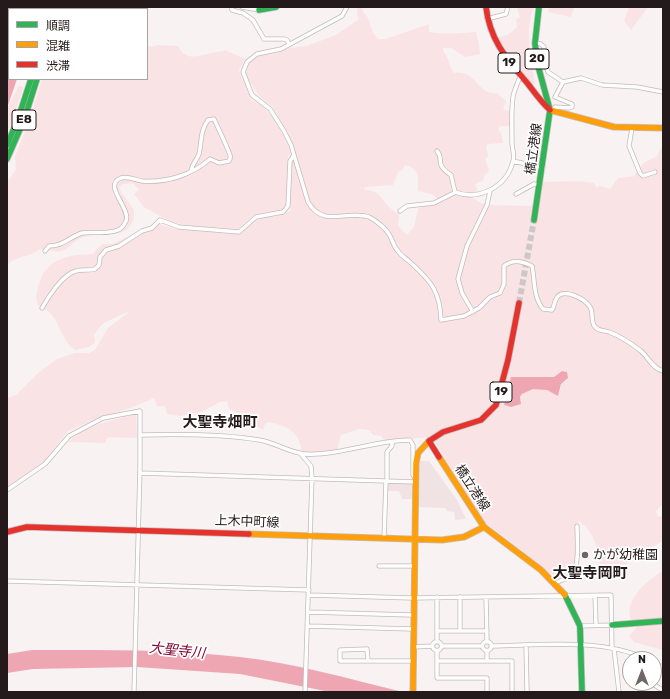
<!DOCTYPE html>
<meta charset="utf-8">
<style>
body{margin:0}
#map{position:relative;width:670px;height:699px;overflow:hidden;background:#f8f2f2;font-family:Rubik,"Noto Sans JP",sans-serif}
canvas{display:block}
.frame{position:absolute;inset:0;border:8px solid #251a1b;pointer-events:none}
.legend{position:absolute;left:8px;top:8px;width:140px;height:72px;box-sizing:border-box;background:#fff;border:1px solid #a8a3a4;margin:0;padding:5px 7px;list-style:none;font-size:12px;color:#251a1b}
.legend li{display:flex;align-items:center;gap:8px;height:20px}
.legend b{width:20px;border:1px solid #a8a3a4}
.north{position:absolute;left:622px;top:651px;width:40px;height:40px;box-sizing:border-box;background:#fff;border:1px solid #a8a3a4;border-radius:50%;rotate:0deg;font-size:11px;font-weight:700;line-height:16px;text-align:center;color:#251a1b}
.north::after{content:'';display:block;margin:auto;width:14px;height:18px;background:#6f6666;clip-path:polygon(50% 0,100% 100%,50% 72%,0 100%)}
</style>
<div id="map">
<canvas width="670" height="699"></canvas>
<div class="frame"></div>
<ul class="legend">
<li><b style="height:5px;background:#30b455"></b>順調</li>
<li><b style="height:5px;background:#ff9f0a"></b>混雑</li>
<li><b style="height:5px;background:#e5322d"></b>渋滞</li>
</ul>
<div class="north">N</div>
</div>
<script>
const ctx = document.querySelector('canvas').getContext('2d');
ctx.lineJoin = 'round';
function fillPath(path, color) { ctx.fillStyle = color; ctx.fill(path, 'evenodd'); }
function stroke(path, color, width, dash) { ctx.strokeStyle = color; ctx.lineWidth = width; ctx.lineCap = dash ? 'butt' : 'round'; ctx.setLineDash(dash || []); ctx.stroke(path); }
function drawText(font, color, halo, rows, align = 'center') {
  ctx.font = font + ' Rubik,"Noto Sans JP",sans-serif'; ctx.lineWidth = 3.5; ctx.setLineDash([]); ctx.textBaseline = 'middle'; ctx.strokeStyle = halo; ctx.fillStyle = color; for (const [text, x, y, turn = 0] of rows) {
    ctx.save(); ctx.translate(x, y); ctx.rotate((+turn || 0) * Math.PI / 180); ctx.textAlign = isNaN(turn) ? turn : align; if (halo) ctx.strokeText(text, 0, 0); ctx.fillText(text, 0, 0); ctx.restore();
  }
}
const built = new Path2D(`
 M418,461H429L457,500L466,519L455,520L454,512L447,511L446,508L419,507Z
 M388,483H412L414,499H402L399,491H388Z`);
const green = new Path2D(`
 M7,7H45L44,9H9V72H7Z
 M358,7H362L363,12C372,19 369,33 379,39H386L429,24V32C446,35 459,33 476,32L479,45L480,54L465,57L451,48H443V51C450,58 448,66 454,73C477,69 477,96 497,93L506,101L503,110L512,111L511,126H500L498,130L501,133L503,143L488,144L486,146L488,156L485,159L489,171L484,176V180L475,184L478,192L470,193L454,192L437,199L434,195L418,191C418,178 420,168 405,165L403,170L398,172L393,185L365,187L364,190C380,190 380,198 389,207C392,210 396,212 399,215L398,226L407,235L414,227L419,206L438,202L457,194L469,196L481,203L492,205L530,206L540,200L543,182L579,181L594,183L597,188L600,186L610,189L618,178L634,176L644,163L657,156L663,144V507L662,505L656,511L658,517L663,516V541L639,554L628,563L609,571L601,566C597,549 595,532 579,521L575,526V561L571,575L558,579L483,521L432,437L385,441L381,436L373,435L369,430L359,429L341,435L337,450L321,452H302C299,431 288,426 268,422L265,424L263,430L250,422L248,418L229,409L227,401L220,402L202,412L179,416L167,414L166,408L164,406H157L154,398L120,412L103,416L68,431L45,461L7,487V398L16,395L37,374L57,359L75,353H89L95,350L108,328L129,312V311L102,324L94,335L95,342L89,347L75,350C56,336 63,316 38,305C35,297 37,290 40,281C48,257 71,255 93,254L102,244H113L156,223L175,229L231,234L242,233L253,222L265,216L274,217L290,211L292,162L295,153L293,144L272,106L259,96L245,74L250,62L260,55L271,54L290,48L307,46L336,35L359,19L357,14ZM562,371H566L567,380L561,384L560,393C549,391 529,383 521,396C518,401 517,405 511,407L504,404L511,377H554Z
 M517,7H534C524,30 531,58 535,83L533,85L499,44L497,38L509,34L517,27L516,19L520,18Z
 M549,7H574L571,17L548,12Z
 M629,7H648L631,30L624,21Z
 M147,45L151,47L158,45L178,46C186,63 202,55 215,52C219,52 221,52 225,50L245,59L239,70L251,99L262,106L272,117L284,136L291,153L288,157L286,206L282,211C271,212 257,211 249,219C244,223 243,226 237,229L184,225L167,220L144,207L134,194L139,190L133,183L123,184L119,187C122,198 136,206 134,216C129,242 102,231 84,237C75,239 70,249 61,251C55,252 46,250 40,249C29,258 15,255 7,266V182L16,170L15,157L31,116L42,79H147Z
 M19,86L24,87L7,134V109Z
 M136,414L137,438L109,437L106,440V443L68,442C86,425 113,420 136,414Z
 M663,571V650L634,642L629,636L636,628C617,606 644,582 663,571Z`);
const water = new Path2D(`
 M7,74H9V79H17L7,108Z
 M562,371L567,372L568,378L561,384L558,396L547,390L533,389L522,394L520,397L521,404L511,407L504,405L511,377H554Z
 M32,650C101,650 171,649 240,657C295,663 349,679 403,692H330L240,674L137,667L33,669L7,673V654Z`);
const primaryTunnel = new Path2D(`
 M519,303L534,220`);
const street = new Path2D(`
 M231,7L232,10L243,13L253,20L264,39H284L287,40L289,44
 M242,7L259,10
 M347,7L342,16L281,49L257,54L247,62L243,72L252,95L270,109L284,131L291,145L308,202C324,229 347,209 369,217C377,221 387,229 391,238C393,242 394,247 398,251C401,256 407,259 411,263C432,282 440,292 441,320L464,316L479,308L490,297L500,293L504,284V266C513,259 522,261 532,266C535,280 533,297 543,309L552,310C555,306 554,300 558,296C566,289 585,299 590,307C594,313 590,321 595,327C600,332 604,330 609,332C620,336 632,344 641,351C648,357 653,369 663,371
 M487,19L506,14L508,7
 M535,43L541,44L544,47V58L548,72L563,82L581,78L602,85L637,87L663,92
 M553,110L555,107L569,108L572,107V104L555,97L563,82
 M632,128L629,146L640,173L643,176L655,172
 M437,151C445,160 433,163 451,175L455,192C479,201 507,187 513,161C515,156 512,148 512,143C512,128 511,111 513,97C514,90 518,83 520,76
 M513,161L543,168
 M516,194L534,184L540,185
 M400,211L407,206L434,203L456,192
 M45,251L49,246C64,246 69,237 82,233C93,231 107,235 118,230C122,229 124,225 126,221C131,208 102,185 121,178C128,176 136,180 142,181C166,183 192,175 210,159L219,163L229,161C230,159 231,157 230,155C229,151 215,121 214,119L208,120C200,131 202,141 199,154C197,160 192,164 191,171
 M42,308C48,297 63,274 76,271C82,269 89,271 95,269L99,265L100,257L106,250L119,246L142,231L152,228L160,220L179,227L239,232L256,217L283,212L288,206L290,161L294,155
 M473,312L462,293L458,279L467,246L487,205L490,191
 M141,435C180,434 221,434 259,440C275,442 289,453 305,454C338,456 376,440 410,440L413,445V475L415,478
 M300,453L311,466L312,478L305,692
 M140,473L416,482
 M387,481V452L392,446V442
 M7,490L45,464L69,436L103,418L140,411V467L134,692
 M384,539L386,481
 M379,566H414
 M7,581L309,590
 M555,583C561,580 569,579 572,574C580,565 577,538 577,526
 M309,595L412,598L611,595L612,648
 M595,596L596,625
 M437,597V642
 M460,597V631
 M486,597L487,642
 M308,612L412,615
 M308,626L412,629
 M580,626L612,625
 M438,631H487
 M432.5 646a4.5 4.5 0 1 1 9 0a4.5 4.5 0 1 1-9 0Z
 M482.5 646a4.5 4.5 0 1 1 9 0a4.5 4.5 0 1 1-9 0Z
 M526,645L527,692
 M442,646H482
 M491,646C540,645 602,638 647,659
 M413,647L432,646
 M614,649L619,692
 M437,651V678H487V692
 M487,651V661
 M368,661L367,649L340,650V661H413
 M437,661H512V692
 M654,663L663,667
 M641,683V692
 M651,683L661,689`);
const fast = new Path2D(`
 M51,9L52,7
 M259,10L276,7
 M7,145L18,119L31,79
 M7,159L24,120L37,79
 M534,220L550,110L537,62L535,43L539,7
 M565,595L580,626L582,692
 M612,625L663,621`);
const slow = new Path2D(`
 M57,9L58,7
 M550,110L614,127L663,128
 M439,457L484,527L541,570L565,595
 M249,534L442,540L464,537L484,527
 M413,692L416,463L418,453L429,441`);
const jam = new Path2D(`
 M486,7C490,41 507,59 528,84C535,93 541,102 550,110
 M439,457L429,441L443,432L481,420L496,405L508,360L519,303
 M7,532L27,527L249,534`);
const markers = [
 [585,555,4,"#6f6666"]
];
const shields = [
 [537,59,24],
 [509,63,22],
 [24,120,24],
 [501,392,22]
];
const shieldNames = [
 ["20",537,59],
 ["19",509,63],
 ["E8",24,120],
 ["19",501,392]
];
const streetNames = [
 ["橋立港線",534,149,-82],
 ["橋立港線",472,488,57],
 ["上木中町線",247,522,2]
];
const poiNames = [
 ["かが幼稚園",593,555]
];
const waterNames = [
 ["大聖寺川",177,651,6]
];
const quarterNames = [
 ["大聖寺畑町",220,423],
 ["大聖寺岡町",590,574]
];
fillPath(built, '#f1e3e4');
fillPath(green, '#fae3e5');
fillPath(water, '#eea7b2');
stroke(primaryTunnel, '#cec7c7', 6, [6, 3]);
stroke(street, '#c3bbbc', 5);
stroke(fast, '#c3bbbc', 7);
stroke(slow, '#c3bbbc', 7);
stroke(jam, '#c3bbbc', 7);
stroke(street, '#fefdfd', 3.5);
stroke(fast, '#30b455', 5.5);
stroke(slow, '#ff9f0a', 5.5);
stroke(jam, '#e5322d', 5.5);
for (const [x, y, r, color] of markers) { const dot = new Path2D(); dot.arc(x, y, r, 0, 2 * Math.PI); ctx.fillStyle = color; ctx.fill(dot); stroke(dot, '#fff', 1.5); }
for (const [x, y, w] of shields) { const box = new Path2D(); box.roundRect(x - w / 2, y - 10, w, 20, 3); ctx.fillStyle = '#fff'; ctx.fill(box); stroke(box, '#251a1b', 1); }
drawText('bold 12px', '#251a1b', null, shieldNames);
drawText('13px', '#251a1b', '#fff', streetNames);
drawText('13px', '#251a1b', '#fff', poiNames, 'left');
drawText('italic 14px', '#820530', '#fff', waterNames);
drawText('bold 15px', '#251a1b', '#fff', quarterNames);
</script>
